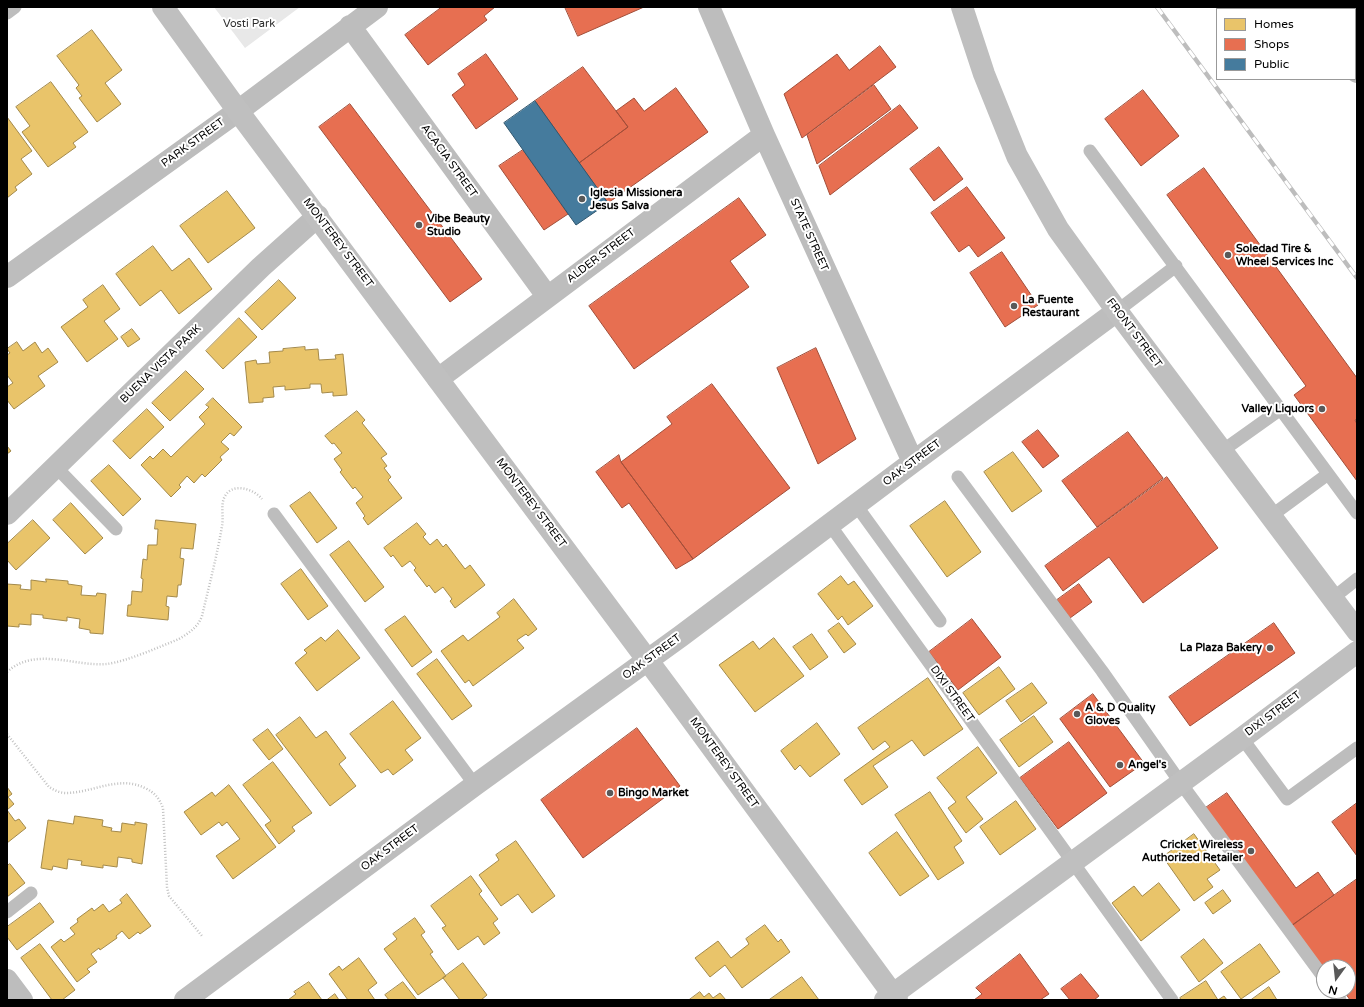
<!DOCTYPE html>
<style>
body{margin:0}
#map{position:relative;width:1364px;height:1007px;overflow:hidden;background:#fff;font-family:"Varela Round",sans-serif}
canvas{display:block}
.frame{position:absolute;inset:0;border:8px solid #000;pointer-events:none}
.legend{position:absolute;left:1216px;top:8px;width:140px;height:72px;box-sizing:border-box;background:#fff;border:1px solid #999;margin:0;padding:5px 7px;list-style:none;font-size:12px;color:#000}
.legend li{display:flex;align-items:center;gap:8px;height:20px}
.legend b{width:20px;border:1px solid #999}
.north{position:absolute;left:1316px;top:959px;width:40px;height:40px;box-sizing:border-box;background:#fff;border:1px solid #999;border-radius:50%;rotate:195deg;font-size:11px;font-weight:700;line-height:16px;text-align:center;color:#000}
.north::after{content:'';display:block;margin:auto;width:14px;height:18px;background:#595959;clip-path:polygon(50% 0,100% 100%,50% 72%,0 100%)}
</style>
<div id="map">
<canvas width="1364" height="1007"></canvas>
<div class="frame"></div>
<ul class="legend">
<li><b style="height:11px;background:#e9c46a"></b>Homes</li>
<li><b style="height:11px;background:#e76f51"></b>Shops</li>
<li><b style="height:11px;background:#457b9d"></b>Public</li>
</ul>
<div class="north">N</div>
</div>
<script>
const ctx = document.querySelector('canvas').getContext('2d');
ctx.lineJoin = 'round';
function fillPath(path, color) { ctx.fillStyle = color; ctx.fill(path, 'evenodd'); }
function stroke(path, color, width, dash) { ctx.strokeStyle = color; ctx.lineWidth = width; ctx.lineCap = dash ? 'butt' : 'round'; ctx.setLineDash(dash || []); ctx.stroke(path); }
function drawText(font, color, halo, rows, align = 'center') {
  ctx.font = font + ' "Varela Round",sans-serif'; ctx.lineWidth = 4; ctx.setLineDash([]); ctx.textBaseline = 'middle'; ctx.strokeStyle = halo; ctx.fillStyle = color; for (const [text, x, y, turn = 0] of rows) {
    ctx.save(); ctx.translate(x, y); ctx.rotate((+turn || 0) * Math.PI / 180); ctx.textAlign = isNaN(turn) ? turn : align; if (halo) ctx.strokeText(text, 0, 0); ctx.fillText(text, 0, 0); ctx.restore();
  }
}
const green = new Path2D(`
 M214,7H300L245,48Z`);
const homes = new Path2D(`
 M92,30L122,70L105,83L121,104L97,122L79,98L82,96L76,88L79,85L57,56Z
 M51,82L88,132L73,143L76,147L48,167L22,132L30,126L16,107Z
 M7,117L32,151L21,159L32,174L15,187L17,190L7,198Z
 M227,191L255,228L208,263L180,226Z
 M153,246L172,271L189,258L212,289L179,314L161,290L140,306L116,274Z
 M279,280L296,298L262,330L245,312Z
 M103,285L120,309L104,321L118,339L87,362L61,327L88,307L83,300Z
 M239,318L257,337L223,369L206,351Z
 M132,329L140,339L128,347L121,337Z
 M17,342L23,351L35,342L42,353L48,348L58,362L38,376L45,386L14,409L7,400V387L13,383L7,375V355L10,353L7,349Z
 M305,347V350L318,349L319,360L336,359L335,355L343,354L347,395L333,396V392L322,393L321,384H310V388L285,390V386L273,387L274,397L263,398V402L249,403L245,362L256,360L257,364L270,363L269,352L283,351V349Z
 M186,371L204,389L170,421L152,403Z
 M213,398L242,427L234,436L230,433L221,442L229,449L220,457L222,460L205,477L202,474L194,483L187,476L179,485L181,487L171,497L141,465L150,456L153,459L163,449L171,457L205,424L199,417L209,407L206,405Z
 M147,409L164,427L130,459L113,441Z
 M357,411L365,420L362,423L387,454L381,458L387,466L384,468L391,477L388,480L402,498L368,525L363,518L365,516L356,503L363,497L355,487L353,489L340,472L342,470L334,459L342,453L334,443L332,444L325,436Z
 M7,446L11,451L7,454Z
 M1013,452L1042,491L1012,512L984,472Z
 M109,465L141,499L123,516L91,481Z
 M310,492L337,528L317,543L290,506Z
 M945,501L981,552L947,577L910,526Z
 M71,503L103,538L85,554L53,520Z
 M33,520L50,538L16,570L7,560V544Z
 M156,520L196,524L193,549L181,548L180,558L184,559L181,585H178L177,597L167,596L166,606L169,607L168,620L127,616L128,605H131L132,591L142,592L143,579L141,578L143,559L147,560L148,545H157L158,529H155Z
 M417,523L426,534L423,537L430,545L437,539L443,547L446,544L465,569L470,565L485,585L455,608L450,601L452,599L443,587L435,593L429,585L427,587L414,570L416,568L410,561L402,567L393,555L391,557L384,548Z
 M349,541L384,587L365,602L330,555Z
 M301,569L328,606L308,620L281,584Z
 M841,576L848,585L854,581L873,606L848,625L842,616L838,620L818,594Z
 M46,579L68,581V584L82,586L81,595L96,596L97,593L106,594L103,634L90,633V630L79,628L80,619L67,617V621L43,618V615L31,614V625L19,624V627L7,626V584L21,585L20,589L31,590V580L46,582Z
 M514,599L537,629L528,636L526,634L517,640L524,648L473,686L469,680L465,683L441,651L463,635L468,641L500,617L497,613Z
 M405,616L432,652L412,667L385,630Z
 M839,623L856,644L844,653L828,631Z
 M338,630L360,658L317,691L295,663L307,653L304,650L321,637L325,641Z
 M812,634L828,657L810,670L793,647Z
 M774,638L804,676L755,712L719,665L753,641L759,649Z
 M437,659L472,706L452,720L417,674Z
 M999,667L1015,689L979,715L963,693Z
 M928,678L963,729L924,756L912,740L873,766L888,787L862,805L844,780L890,747L885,741L873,750L858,728Z
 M1032,683L1047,703L1021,722L1006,701Z
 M393,701L421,738L405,750L413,760L393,775L388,769L381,773L350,734Z
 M1034,716L1053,742L1019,767L1000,740Z
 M300,717L316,738L326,731L346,758L339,764L356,786L330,806L276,735Z
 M817,723L840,754L810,777L800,765L795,770L781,751Z
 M268,729L283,749L269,760L253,740Z
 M978,747L997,773L966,797L983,819L966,833L948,808L956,802L937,778Z
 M273,762L312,813L292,827L295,831L279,844L265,825L271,821L243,785Z
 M229,785L276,847L233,879L216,856L240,839L227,822L222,826L219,822L201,835L184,812L212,792L215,796Z
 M7,787L12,794L8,797L14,804L7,810L15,821L19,819L26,828L7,843Z
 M930,792L962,841L954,847L964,863L938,880L895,815Z
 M1016,801L1036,829L1000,855L980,827Z
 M75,816L103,820L102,826L112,828L111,831L121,832L122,823L135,825V822L147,824L142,864L132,862V859L118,857L117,867L103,865V868L81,865L82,861L68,859L67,869L53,866L52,870L41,868L48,820L73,824Z
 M897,832L929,876L900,896L869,853Z
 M1194,834L1220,870L1207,879L1213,887L1194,901L1163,857Z
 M516,841L555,896L532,913L518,894L501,906L479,875L499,860L496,855Z
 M10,864L25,883L7,897V866Z
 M471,876L482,891L479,894L498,919L493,923L500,933L484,945L478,936L458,950L442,928L446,926L431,906Z
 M1159,883L1180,910L1141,941L1112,903L1134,886L1142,896Z
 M1223,890L1231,901L1213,914L1205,903Z
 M127,894L151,926L140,934L138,932L129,939L122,931L116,936L117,938L100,950L99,948L91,954L97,962L87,969L90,972L77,982L51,947L61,939L64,942L75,934L70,928L78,922L77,919L92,908L94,911L103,904L109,912L122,903L120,900Z
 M40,903L54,922L17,950L7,937V927Z
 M415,918L425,932L421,935L433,952L430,954L446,976L418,995L384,949L397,939L393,934Z
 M765,925L778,942L781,939L790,952L742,988L725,965L710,977L695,958L718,941L731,958L749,944L746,939Z
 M1204,939L1223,963L1199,982L1181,957Z
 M40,944L75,990L62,1000H52L21,958Z
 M1260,944L1280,972L1241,999L1221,972Z
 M359,958L377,983L368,990L375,1000H348L329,974L339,966L342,970Z
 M463,963L487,995L481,1000H460L443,978Z
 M802,977L819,1000H769Z
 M1206,981L1218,1000L1224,996L1227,1000H1181L1180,998Z
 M309,982L322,1000H288L296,994L294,992Z
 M403,982L417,1000H389L385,995Z
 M1269,987L1277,1000H1251Z
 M700,992L704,997L709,993L713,998L720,993L726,1000H689Z
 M335,994L339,1000H327Z`);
const shops = new Path2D(`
 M442,7H495L484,16L487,20L428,65L405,35Z
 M565,7H644L578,36Z
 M880,46L896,67L802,138L784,94L837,54L849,70Z
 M486,54L518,99L476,129L452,95L465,85L458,74Z
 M583,67L628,127L579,163L535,101Z
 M874,85L891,109L817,164L807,135Z
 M676,88L708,132L608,203L579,163L628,127L616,111L634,98L644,111Z
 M1143,90L1179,136L1141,166L1105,119Z
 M350,104L482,279L450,302L319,127Z
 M900,105L918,128L830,195L819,166Z
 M939,147L963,179L934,201L910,169Z
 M523,150L568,214L544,230L499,166Z
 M1204,168L1357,378V419L1355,420L1357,424V481L1294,395L1306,386L1167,195Z
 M967,187L1005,238L978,257L969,245L959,252L931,213Z
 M739,198L766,235L730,261L749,287L634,369L589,306Z
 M1002,252L1038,305L1005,327L970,273Z
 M816,348L856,439L818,464L777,368Z
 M712,384L790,488L693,559L621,462L672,424L667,417Z
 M1038,430L1059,456L1043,468L1022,442Z
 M1128,432L1163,478L1097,527L1062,481Z
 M619,455L621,462L693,559L676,569L629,503L622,508L596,472Z
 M1167,477L1218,548L1143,603L1109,557L1063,591L1045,566Z
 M1079,584L1092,602L1070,618L1057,600Z
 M972,619L1001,657L958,690L929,652Z
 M1274,623L1295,653L1190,726L1169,697Z
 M1093,694L1144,763L1110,787L1060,719Z
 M637,728L680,786L583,858L541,800Z
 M1069,742L1107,793L1058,829L1020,778Z
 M1227,793L1296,888L1318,872L1334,895L1290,927L1204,809Z
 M1357,803V856L1332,822Z
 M1357,879V1000H1350L1344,991H1348V967H1324V974L1290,927Z
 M1020,954L1049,994L1040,1000H974L982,994L976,988Z
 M1081,974L1099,996L1094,1000H1070L1061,989Z`);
const public = new Path2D(`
 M535,101L608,203L576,225L504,123Z`);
const path = new Path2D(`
 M7,672C35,646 75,667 107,664C128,661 159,647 179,639C189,633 198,627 202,616C209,586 217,556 222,526C224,516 220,505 225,496C233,482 254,489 262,499
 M7,734L49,787C54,790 60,793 66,793C92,793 119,775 145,788C155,793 159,798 163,808L167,887L169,896L202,936`);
const lane = new Path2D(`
 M7,13L15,7
 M1090,151L1357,513
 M1117,311L1176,266
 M1222,451L1281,409
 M55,466L116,529
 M958,477L1102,671L1180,782L1324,978
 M856,505L940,621
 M274,514L475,785
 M1271,516L1328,474
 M830,525L1172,1000
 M1333,598L1357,579
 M1242,738L1287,799L1357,748
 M7,912L31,893
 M1333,991L1340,1000`);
const street = new Path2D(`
 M709,7L764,135L913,462
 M1310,7L1311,9
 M350,26L547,296
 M1355,69L1357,72
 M7,277L238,111L377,7
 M438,379L764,135
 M7,514L261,267L318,216
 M7,980L22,1000
 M185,1000L475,785L681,636L913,462L1117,311`);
const secondary = new Path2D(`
 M163,7L238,111L672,693L897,1000
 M962,7L984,74L1017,156L1058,229L1117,311L1357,631
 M885,1000L1242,738L1357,652`);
const rail = new Path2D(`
 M1157,7L1357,278`);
const markers = [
 [582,199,4,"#595959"],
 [419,225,4,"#595959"],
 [1228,255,4,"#595959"],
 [1014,306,4,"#595959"],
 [1322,409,4,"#595959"],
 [1270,648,4,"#595959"],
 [1077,714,4,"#595959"],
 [1120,765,4,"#595959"],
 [610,793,4,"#595959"],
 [1251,851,4,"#595959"]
];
const parkNames = [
 ["Vosti Park",249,24]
];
const streetNames = [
 ["PARK STREET",193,143,-36],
 ["ACACIA STREET",449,161,54],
 ["STATE STREET",809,235,66],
 ["MONTEREY STREET",338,243,53],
 ["ALDER STREET",601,256,-37],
 ["FRONT STREET",1134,333,53],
 ["BUENA VISTA PARK",161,364,-44],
 ["OAK STREET",912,463,-37],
 ["MONTEREY STREET",531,503,53],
 ["OAK STREET",652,657,-36],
 ["DIXI STREET",952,694,54],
 ["DIXI STREET",1273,714,-37],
 ["MONTEREY STREET",724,763,54],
 ["OAK STREET",390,848,-37]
];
const poiNames = [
 ["Iglesia Missionera",590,193],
 ["Jesus Salva",590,206],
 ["Vibe Beauty",427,219],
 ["Studio",427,232],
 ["Soledad Tire &",1236,249],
 ["Wheel Services Inc",1236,262],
 ["La Fuente",1022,300],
 ["Restaurant",1022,313],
 ["Valley Liquors",1314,409,"right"],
 ["La Plaza Bakery",1262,648,"right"],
 ["A & D Quality",1085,708],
 ["Gloves",1085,721],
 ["Angel's",1128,765],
 ["Bingo Market",618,793],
 ["Cricket Wireless",1243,845,"right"],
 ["Authorized Retailer",1243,858,"right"]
];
fillPath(green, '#e8e8e8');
fillPath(homes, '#e9c46a');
stroke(homes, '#a3894a', 1);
fillPath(shops, '#e76f51');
stroke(shops, '#a24e39', 1);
fillPath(public, '#457b9d');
stroke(public, '#30566e', 1);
stroke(path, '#c2c2c2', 2.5, [1, 2]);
stroke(lane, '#bdbdbd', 13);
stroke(street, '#bdbdbd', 22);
stroke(secondary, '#bfbfbf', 22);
stroke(rail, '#bdbdbd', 4.5);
stroke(rail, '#fff', 3, [9]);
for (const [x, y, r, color] of markers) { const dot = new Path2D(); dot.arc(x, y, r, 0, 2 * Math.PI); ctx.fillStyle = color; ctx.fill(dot); stroke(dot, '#fff', 1.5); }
drawText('11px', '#2c2c2c', '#fff', parkNames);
drawText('11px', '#000', '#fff', streetNames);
drawText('bold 11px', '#000', '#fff', poiNames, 'left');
</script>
